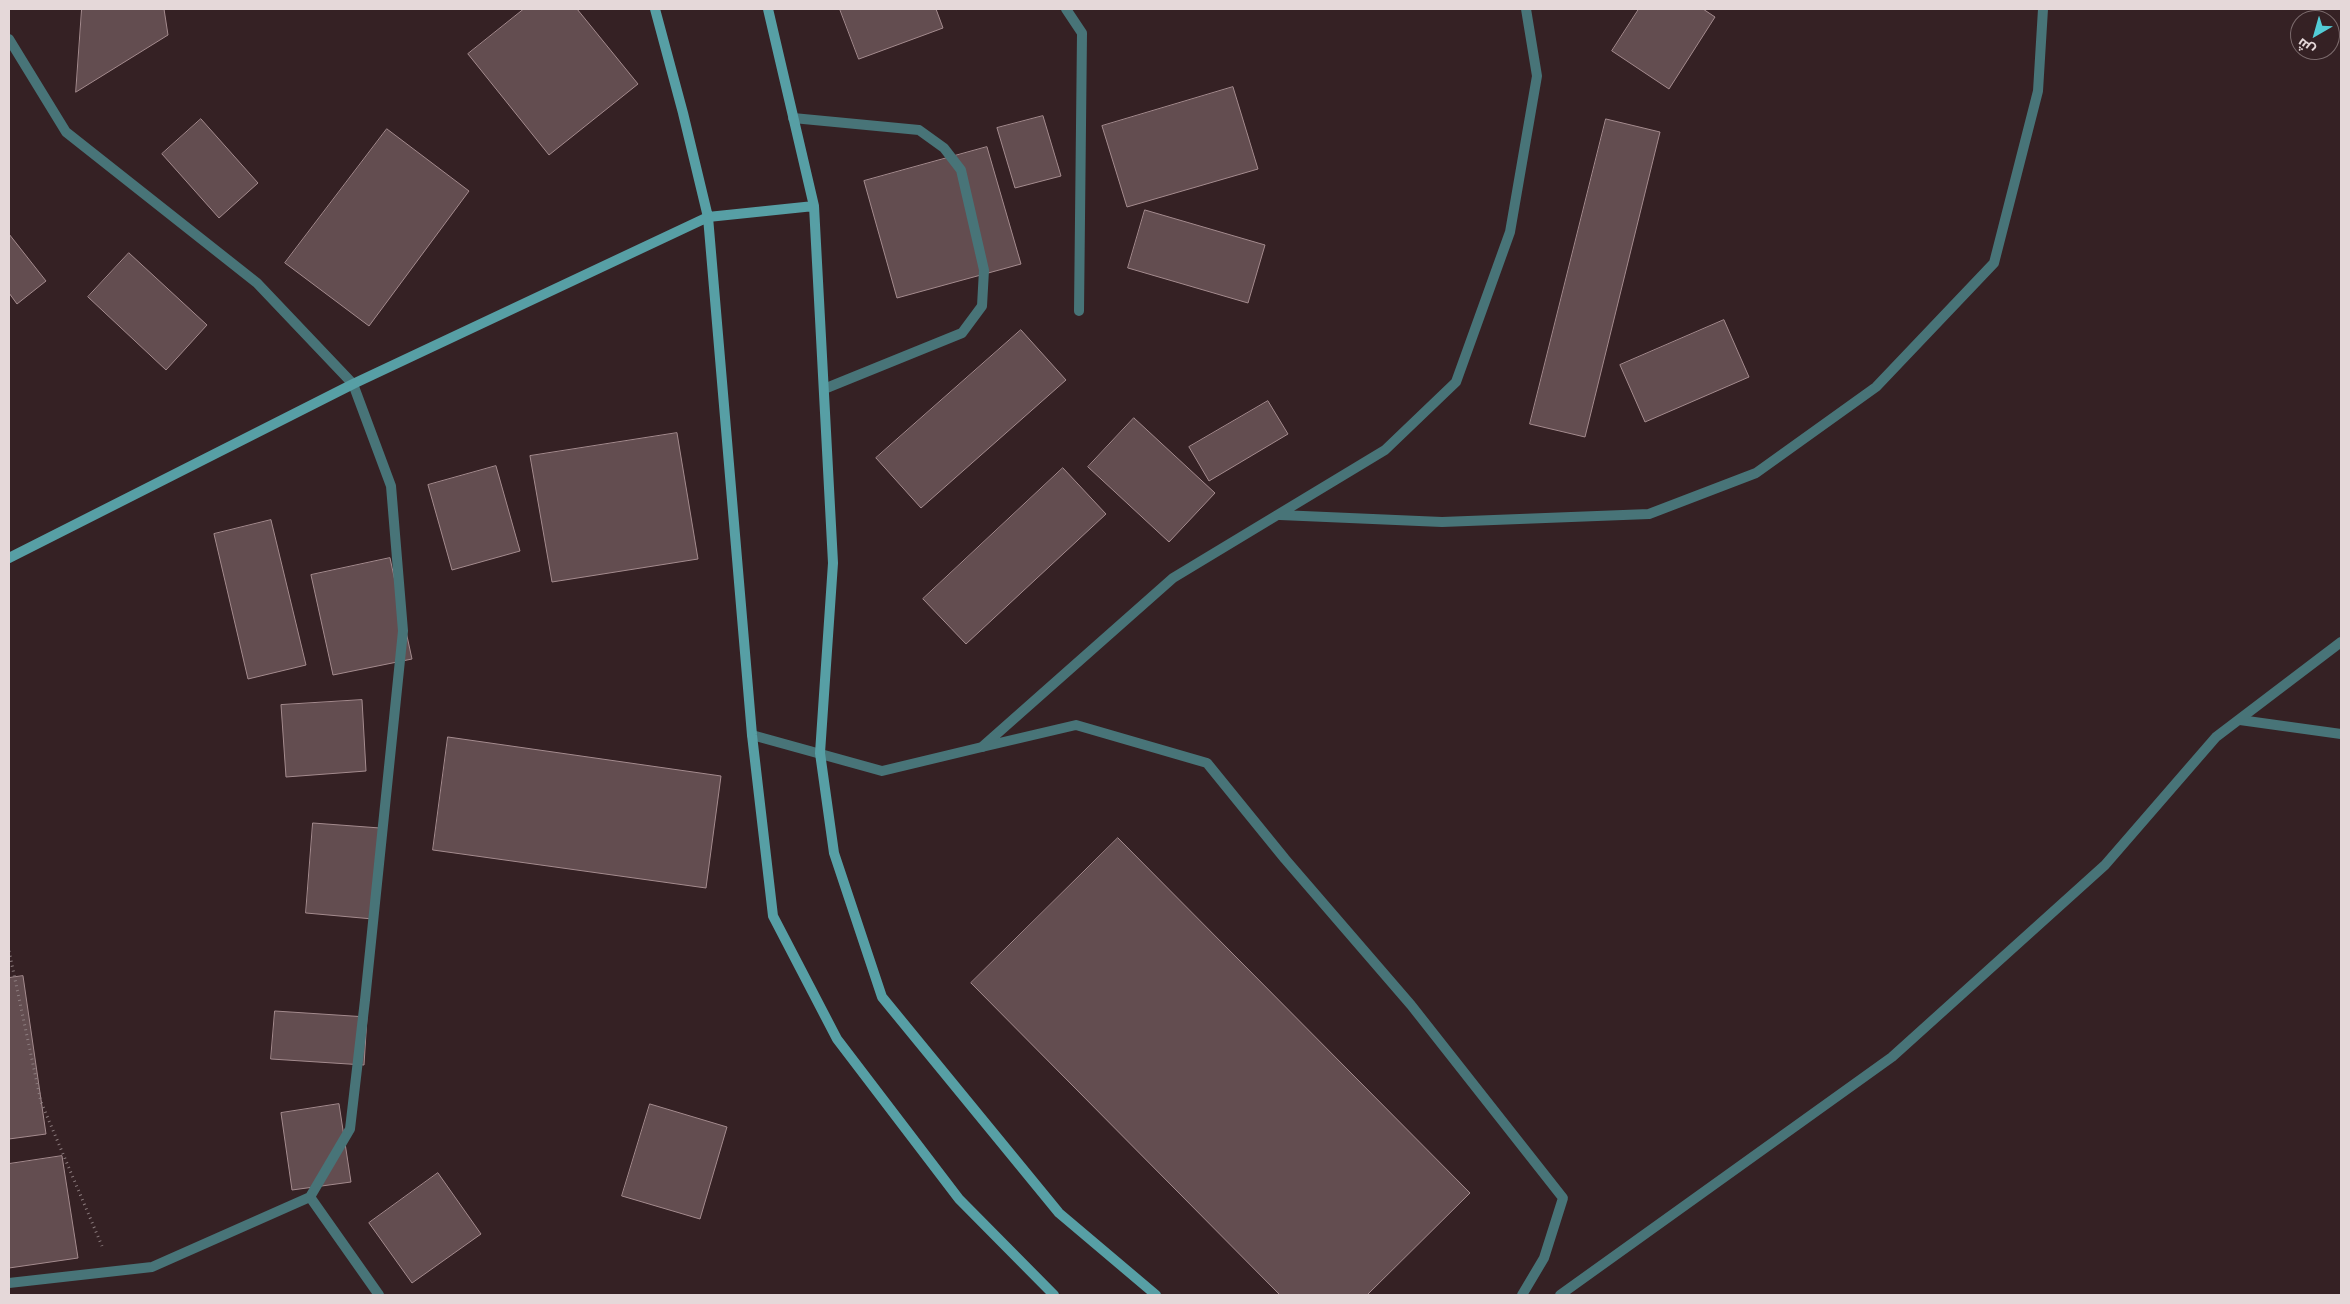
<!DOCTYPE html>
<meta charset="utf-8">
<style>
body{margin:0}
#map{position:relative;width:2350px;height:1304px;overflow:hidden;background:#352124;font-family:Figtree,Cairo,sans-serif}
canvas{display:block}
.frame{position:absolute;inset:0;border:10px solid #e5d8d9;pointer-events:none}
.north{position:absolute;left:2290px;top:10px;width:50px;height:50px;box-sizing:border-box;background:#352124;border:1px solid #7b6a6c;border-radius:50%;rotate:218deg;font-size:14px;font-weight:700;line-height:20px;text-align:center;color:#e5d8d9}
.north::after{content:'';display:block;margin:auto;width:18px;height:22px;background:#52ccd6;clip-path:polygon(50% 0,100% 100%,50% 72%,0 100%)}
</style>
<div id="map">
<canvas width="2350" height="1304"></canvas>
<div class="frame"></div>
<div class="north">ش</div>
</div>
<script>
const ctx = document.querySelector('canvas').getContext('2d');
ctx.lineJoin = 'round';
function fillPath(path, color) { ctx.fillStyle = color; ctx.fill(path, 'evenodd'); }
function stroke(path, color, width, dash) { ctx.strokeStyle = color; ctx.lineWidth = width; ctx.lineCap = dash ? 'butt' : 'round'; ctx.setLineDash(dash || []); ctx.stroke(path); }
const building = new Path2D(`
 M82,9H164L168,35L76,92Z
 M524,9H577L638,84L549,155L468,54Z
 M840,9H936L943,28L859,59Z
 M1639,9H1703L1715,17L1669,89L1612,51Z
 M1233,87L1258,169L1127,207L1102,126Z
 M1043,116L1061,176L1015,188L997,128Z
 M201,119L258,183L219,218L162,154Z
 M1606,119L1660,132L1585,437L1530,424Z
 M387,129L469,191L369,326L285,263Z
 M987,147L1021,264L897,298L864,181Z
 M1145,210L1265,245L1248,303L1128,268Z
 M9,234L46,281L17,304L9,293Z
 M129,253L207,325L166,370L88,297Z
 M1724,320L1749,377L1645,422L1620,365Z
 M1021,330L1066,380L921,508L876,458Z
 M1268,401L1288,434L1209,481L1189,447Z
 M1134,418L1215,493L1169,542L1088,467Z
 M677,433L698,559L552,582L530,456Z
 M496,466L520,551L452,570L428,485Z
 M1063,468L1106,514L966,644L923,599Z
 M271,520L306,665L248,679L214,534Z
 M390,558L412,659L333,675L311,575Z
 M362,700L366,771L286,777L281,705Z
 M448,737L721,776L706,888L433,850Z
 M313,823L380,828L373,919L306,913Z
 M1118,838L1470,1193L1367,1295H1280L971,983Z
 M23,976L46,1134L9,1139V978Z
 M275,1011L367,1017L364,1065L271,1059Z
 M339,1104L351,1182L292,1190L281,1113Z
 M650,1104L727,1127L700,1219L622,1196Z
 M62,1156L78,1258L9,1268V1164Z
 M438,1173L481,1234L412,1283L369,1223Z`);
const path = new Path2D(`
 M9,951L41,1102L102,1246`);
const lane = new Path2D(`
 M793,118L919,130L944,148L961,170L984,270L982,306L962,333L824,389
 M2240,720L2341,734
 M982,747L1076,725L1207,763L1285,859L1411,1005L1563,1198L1544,1258L1522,1295`);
const street = new Path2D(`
 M1066,9L1082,33L1079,311
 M9,39L66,132L257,283L353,384L391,486L403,631L365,1000L350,1129L310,1197L379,1295
 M1280,515L1442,522L1649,514L1756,473L1876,387L1994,263L2038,91L2043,9
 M752,735L882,771L982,747L1173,578L1385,450L1456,382L1510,232L1537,76L1526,9
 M9,1283L152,1267L310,1197
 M1560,1295L1892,1057L2105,865L2216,737L2341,642`);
const secondary = new Path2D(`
 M655,9L683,113L708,217L752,735L773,916L837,1039L959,1199L1054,1295
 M768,9L814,206L833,563L820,753L834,853L882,997L1059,1213L1156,1295
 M9,558L353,384L708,217L814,206`);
fillPath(building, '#634d50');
stroke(building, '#a48b8e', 1);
stroke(path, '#8c7c7e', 3, [1, 4]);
stroke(lane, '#487478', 10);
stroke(street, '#487478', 10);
stroke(secondary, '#579fa5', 10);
</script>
